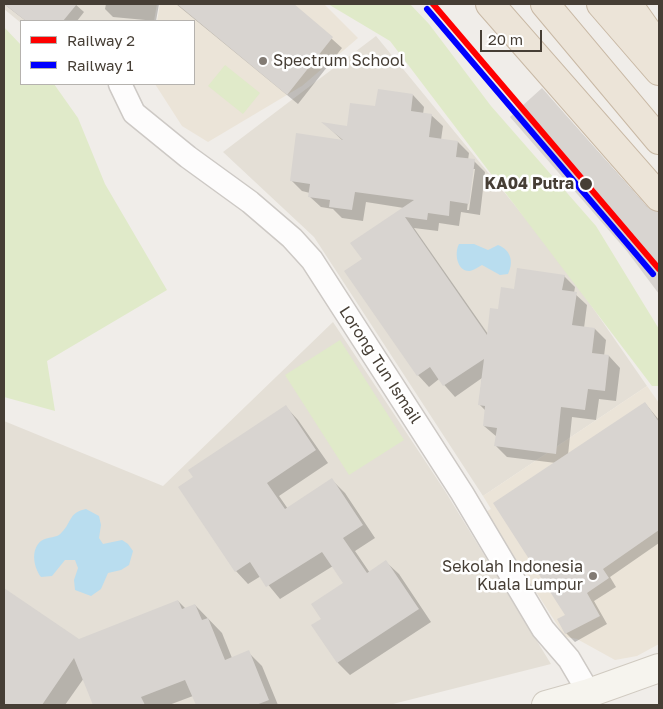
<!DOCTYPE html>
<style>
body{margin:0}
#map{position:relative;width:663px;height:709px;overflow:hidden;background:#f0ede9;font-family:"Golos Text",sans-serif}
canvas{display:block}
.frame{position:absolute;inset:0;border:5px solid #463e35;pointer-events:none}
.legend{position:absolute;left:20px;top:20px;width:175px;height:65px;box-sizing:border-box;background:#fff;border:1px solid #b5b2ae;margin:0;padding:6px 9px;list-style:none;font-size:15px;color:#463e35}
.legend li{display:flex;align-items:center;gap:10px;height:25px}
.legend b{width:25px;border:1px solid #b5b2ae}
.scale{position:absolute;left:480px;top:30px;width:62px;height:22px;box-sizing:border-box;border:2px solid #463e35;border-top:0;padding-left:6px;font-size:15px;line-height:18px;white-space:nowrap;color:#463e35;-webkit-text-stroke:4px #fff;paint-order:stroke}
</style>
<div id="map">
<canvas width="663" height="709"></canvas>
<div class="frame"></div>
<ul class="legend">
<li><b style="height:6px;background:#f00"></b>Railway 2</li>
<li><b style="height:6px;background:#00f"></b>Railway 1</li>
</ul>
<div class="scale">20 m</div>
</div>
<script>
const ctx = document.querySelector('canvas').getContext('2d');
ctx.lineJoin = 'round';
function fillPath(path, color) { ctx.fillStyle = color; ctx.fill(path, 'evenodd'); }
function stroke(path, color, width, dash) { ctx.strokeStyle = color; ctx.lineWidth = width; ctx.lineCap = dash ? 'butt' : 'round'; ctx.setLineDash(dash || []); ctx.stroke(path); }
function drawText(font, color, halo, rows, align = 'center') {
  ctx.font = font + ' "Golos Text",sans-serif'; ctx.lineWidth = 5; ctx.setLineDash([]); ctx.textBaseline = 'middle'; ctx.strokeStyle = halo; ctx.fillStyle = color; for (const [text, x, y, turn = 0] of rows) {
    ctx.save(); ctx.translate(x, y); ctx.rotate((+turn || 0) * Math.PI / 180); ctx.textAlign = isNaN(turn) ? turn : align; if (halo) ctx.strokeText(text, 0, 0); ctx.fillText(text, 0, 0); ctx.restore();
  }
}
const residential = new Path2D(`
 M4,4H157L154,21L21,23L4,9Z
 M376,36L559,259L647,386L483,496L314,237L223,152Z
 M333,322L445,491L551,664L389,705H4V421L163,486Z`);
const education = new Path2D(`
 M160,4H324L358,38L302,86L208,142L182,126L155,84H194V21H157Z
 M647,386L659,403V644L637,656L615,660L577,639L565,637L485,512L491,509L483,496Z`);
const green = new Path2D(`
 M328,4H410L429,24L491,106L596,226L659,329V386H652L390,41Z
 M4,27L21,45V84H54L78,118L105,184L167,290L47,361L55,411L4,397Z
 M225,65L260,93L243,114L208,86Z
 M340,340L404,440L349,475L285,375Z`);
const water = new Path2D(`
 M459,244H474L488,250L498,245C511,250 514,262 508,274L500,275L482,265C478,267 474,270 470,271C457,272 454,253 459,244Z
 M86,509L99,516L101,525L99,538L103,544L122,540L128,544L133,551L129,565L121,570L108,573L101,589L91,596L75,590L74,580L78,568L75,560H65L52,576L41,577C34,568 30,550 41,541C48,536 57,539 62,532C72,522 69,512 86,509Z`);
const shadow = new Path2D(`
 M4,4H75L84,12L77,21H26Z
 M106,4H159L156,21L113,17L105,9Z
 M176,4H293L342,48L298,104Z
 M542,89L650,210L659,214V292L627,250Z
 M413,95L424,107L423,114L431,115L443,126L441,140L458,142L469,153L468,160L474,161L485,172L480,215L461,212L459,226L439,223L438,231L414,228L488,334L499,310L515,290L564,276L575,287L574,293L587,305L584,328L595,329L606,340L604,356H609L620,368L616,401L599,399L596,420L572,417L568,455L645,403L659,420V543L610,577L616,587L594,601L607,624L575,642L566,633L559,620L567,615L556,463L507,457L496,446L497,437L484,426L486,411L479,404L482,378L455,397L439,379L429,387L418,375L363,259L404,208L366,202L363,221L342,218L333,209L321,207L309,196L310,193L302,191L291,180L344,142L325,124L348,127L376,108ZM472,169H475L469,210H467Z
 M286,407L298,420L328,463L279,496L288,509L332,480L345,493L375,538L355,551L370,573L386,562L399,574L431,622L350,675L338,663L322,619L345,583L333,566L280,599L261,576L248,584L236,571L195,477Z
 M4,589L79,641L178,601L186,609L195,605L222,633L232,658L248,652L262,666L278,705H197L193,696L169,705H95L84,678L65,705H4Z`);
const building = new Path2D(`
 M4,4H77L63,21H26Z
 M177,4H294L333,37L287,95Z
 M542,88L647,207L659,212V294L626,250L510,117Z
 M378,89L413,94L411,111L432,114L429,137L458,141L456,157L475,159L469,204L450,201L449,216L428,213L427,220L405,217L487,335L490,308L498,309L501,287L514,289L517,268L565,275L562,290L577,292L572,325L595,328L592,353L609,355L605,391L588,389L585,410L561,407L556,454L494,446L497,428L483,426L485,406L478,405L484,359L443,386L430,367L417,376L344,271L362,259L350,243L414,200L355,192L352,210L329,207L330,200L308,197L310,184L290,181L296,133L343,140L321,122L347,126L350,103L375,106Z
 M645,402L659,422V530L603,569L609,578L587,593L600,616L565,634L557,619L565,615L493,503Z
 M286,405L316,450L267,483L285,509L332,478L363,525L343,538L367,573L386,560L419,609L337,663L311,625L321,619L311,604L343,583L322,552L266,587L250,562L235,572L178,487L193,477L188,470Z
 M4,588L79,639L178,600L182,609L195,604L202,620L208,618L225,660L249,650L269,700L256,705H196L185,680L141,697L145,705H93L74,658L42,705H4Z`);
const street = new Path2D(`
 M120,84L134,113L188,157L250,202L292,238L312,260L462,493L543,629L569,659L589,693`);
const secondary = new Path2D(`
 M546,705L589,693L659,668`);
const highway = new Path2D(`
 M490,4L659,197
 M545,4L659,140
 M601,4L659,71
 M628,4L659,48`);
const rail1 = new Path2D(`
 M433,4L659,269`);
const rail2 = new Path2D(`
 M427,9L653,274`);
const markers = [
 [263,61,5,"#827b74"],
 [586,184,7,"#463e35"],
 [593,576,5,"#827b74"]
];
const poiNames = [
 ["Spectrum School",273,61],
 ["Sekolah Indonesia",583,567,"right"],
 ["Kuala Lumpur",583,585,"right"]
];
const stopNames = [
 ["KA04 Putra",574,184]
];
const streetNames = [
 ["Lorong Tun Ismail",380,365,57]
];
fillPath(residential, '#e4dfd6');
fillPath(education, '#ebe4d8');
fillPath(green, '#e0eac9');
fillPath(water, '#b9ddef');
fillPath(shadow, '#0003');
fillPath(building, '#d8d4d0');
stroke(street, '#cdc9c5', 25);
stroke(secondary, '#d0cac0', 30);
stroke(highway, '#c8b8a4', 30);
stroke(street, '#fdfcfc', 22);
stroke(secondary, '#f6f4ee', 28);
stroke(highway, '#ece4d8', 28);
stroke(rail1, '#f00', 6);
stroke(rail2, '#00f', 6);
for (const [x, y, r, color] of markers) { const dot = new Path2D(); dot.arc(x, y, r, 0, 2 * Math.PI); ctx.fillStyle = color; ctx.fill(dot); stroke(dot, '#fff', 2); }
drawText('16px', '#463e35', '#fff', poiNames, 'left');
drawText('bold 16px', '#463e35', '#fff', stopNames, 'right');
drawText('16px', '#463e35', '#fff', streetNames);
</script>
